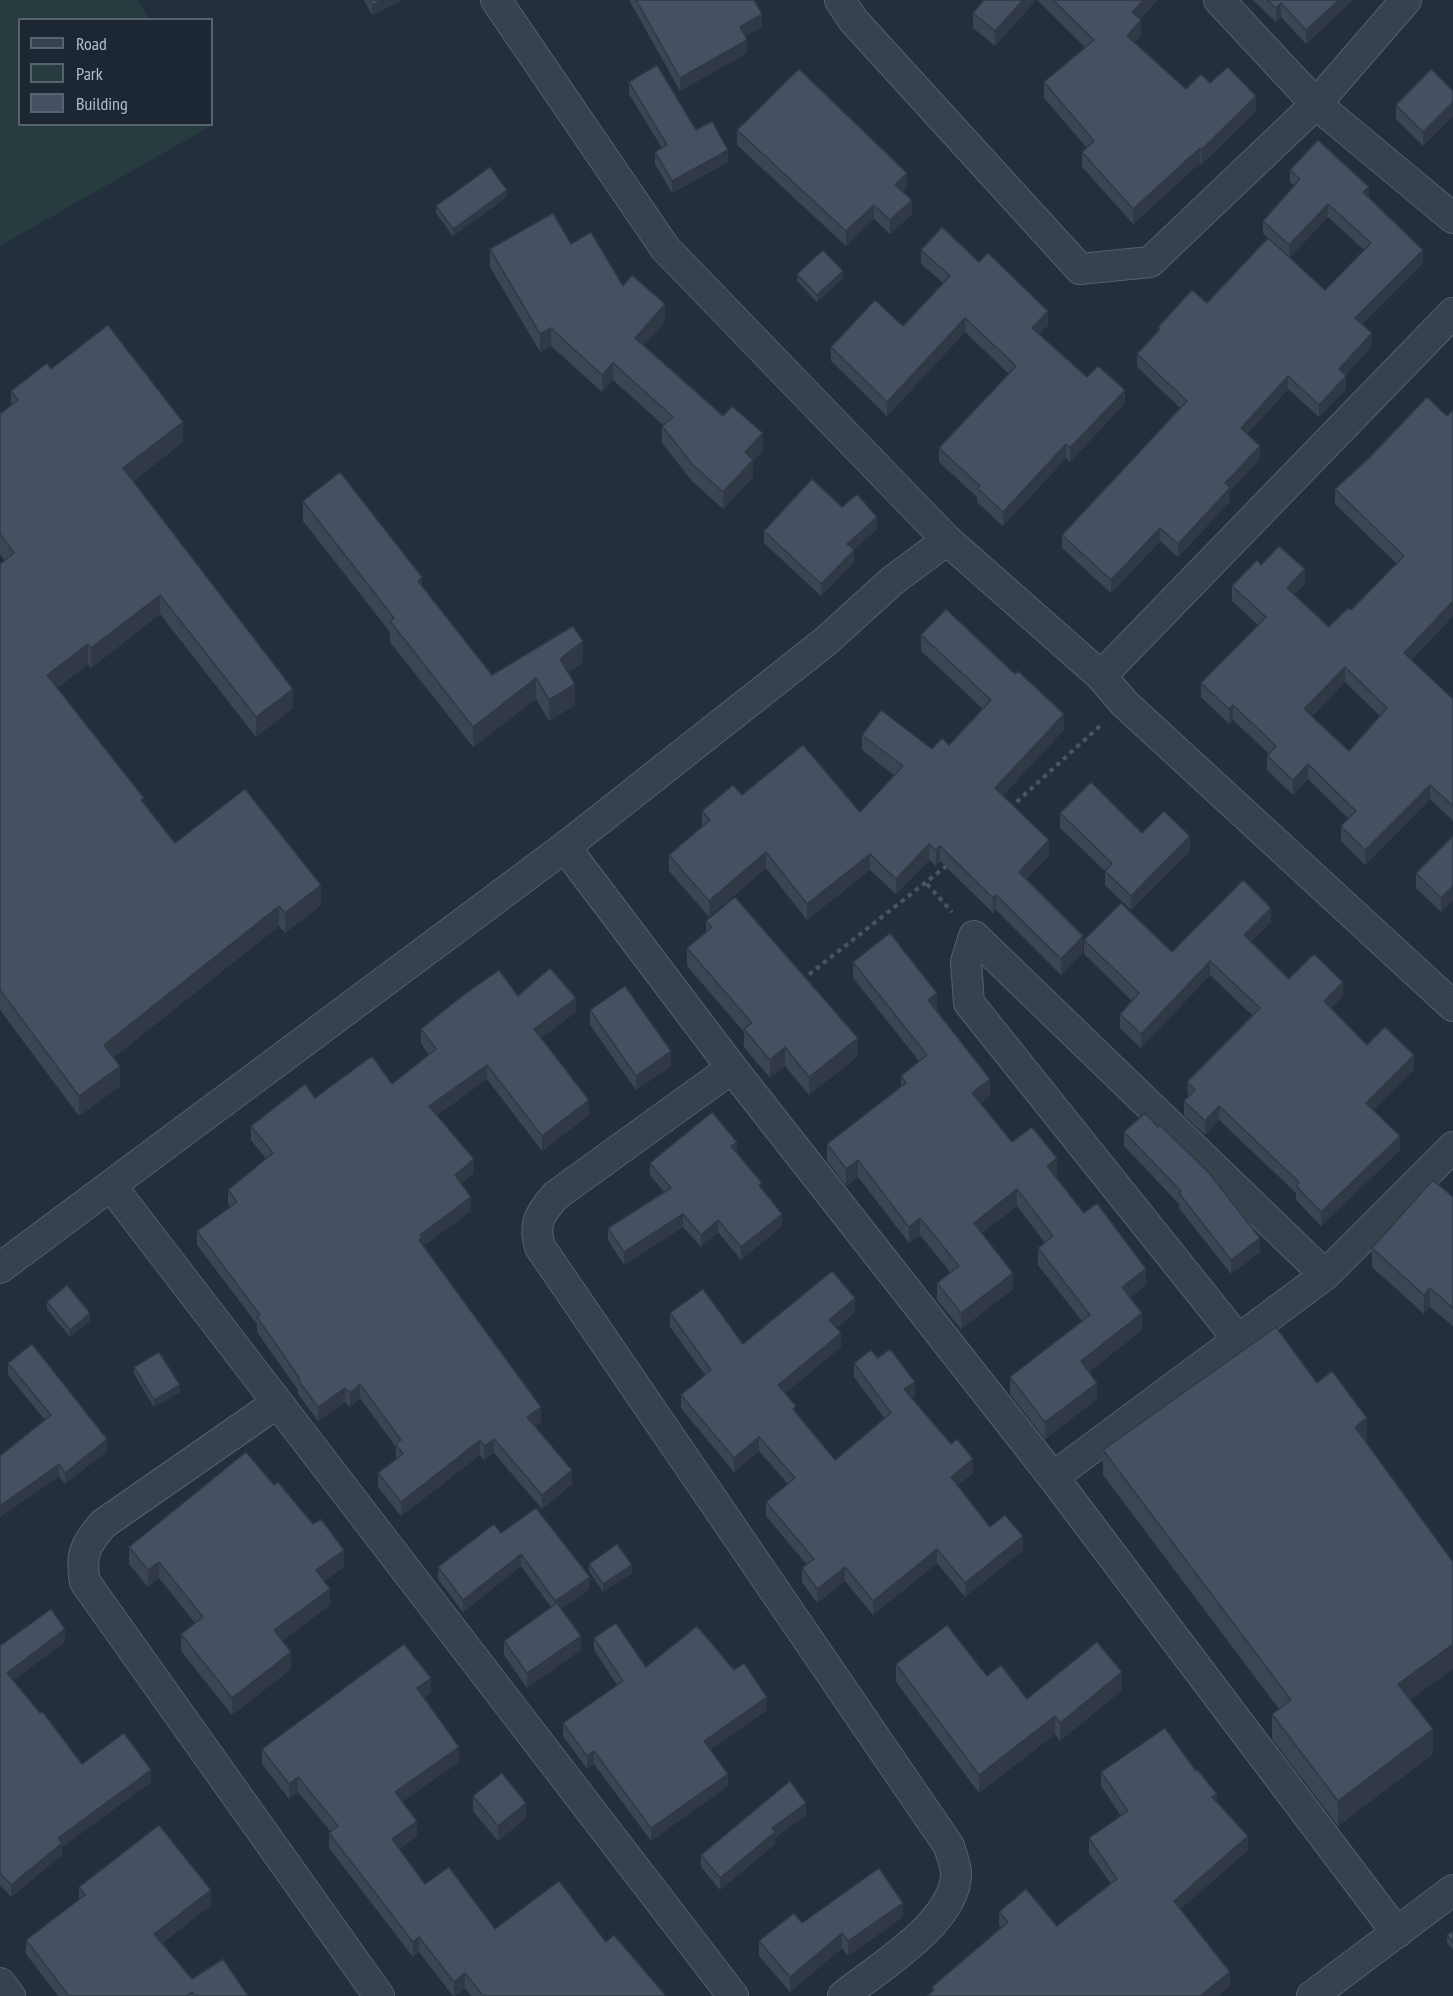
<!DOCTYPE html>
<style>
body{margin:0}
#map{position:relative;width:1453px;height:1996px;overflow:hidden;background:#242f3e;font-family:"PT Sans Narrow",sans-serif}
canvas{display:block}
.legend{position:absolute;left:18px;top:18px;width:195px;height:108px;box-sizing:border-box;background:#1d2633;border:2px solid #59626f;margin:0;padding:8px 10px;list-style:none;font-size:18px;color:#b4bcc9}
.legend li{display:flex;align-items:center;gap:12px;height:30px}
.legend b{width:30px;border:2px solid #59626f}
</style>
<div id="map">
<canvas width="1453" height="1996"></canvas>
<ul class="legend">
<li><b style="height:8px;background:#38414e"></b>Road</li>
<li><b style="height:16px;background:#263c3f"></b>Park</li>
<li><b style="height:16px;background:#455162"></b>Building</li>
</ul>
</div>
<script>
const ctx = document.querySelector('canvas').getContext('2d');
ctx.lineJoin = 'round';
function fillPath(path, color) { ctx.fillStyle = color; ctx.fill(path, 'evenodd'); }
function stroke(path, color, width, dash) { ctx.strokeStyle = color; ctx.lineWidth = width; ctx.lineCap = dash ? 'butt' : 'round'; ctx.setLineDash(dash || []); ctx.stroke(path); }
const green = new Path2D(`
 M0,0H138L149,19L20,20V124L211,126L0,246Z`);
const path = new Path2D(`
 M1010,808L1102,724
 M927,884L952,912
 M802,980L949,864`);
const minor = new Path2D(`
 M496,0L665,248L947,540L1101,676L1124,703L1453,1006
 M840,0L853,20L1080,269L1150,262L1316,104L1406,0
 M1219,0L1316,104L1453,218
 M1101,676L1453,313
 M565,847L732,1068L1053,1477L1397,1933
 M732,1068L555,1196C540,1214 533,1223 540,1247L949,1846C951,1854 956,1865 956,1873C957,1921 878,1968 843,1996
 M112,1187L733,1996
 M0,1268L565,847L826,641L892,581L947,540
 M1237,1338L969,1003L966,962L974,936L1325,1275
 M277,1403L103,1524C85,1545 80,1555 85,1582L379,1996
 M1053,1477L1325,1275L1453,1147
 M0,1983L10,1996
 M1312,1996L1453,1890`);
const wall = new Path2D(`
 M364,0H402L372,15Z
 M629,0H754L762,27L745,37L747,53L680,91Z
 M1036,0L995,46L973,28V13Z
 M1037,0H1157L1140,19L1141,36L1134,43L1186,89L1210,83L1256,111L1201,165L1200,163L1133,224L1082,167V152L1087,148L1044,98V82L1085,47Z
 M1253,0H1353L1306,44L1281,17L1276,22Z
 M629,82L696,130L728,162L672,193L655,164V152L662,148L629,94Z
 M1453,91V116L1423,146L1396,119V105Z
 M737,130L907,188L903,192L912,214L890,234L874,219L846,246L737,145Z
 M1290,170L1369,197L1423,263L1362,324L1372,346L1345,375L1346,389L1319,417L1288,389L1247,434L1260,459L1230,491V501L1178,557L1160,541L1111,593L1062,548V535L1180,408L1137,367V354L1158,332V327L1207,303L1268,238L1263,233V221L1294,186L1290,182ZM1328,217L1364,250L1325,290L1290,257Z
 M507,197L453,236L436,213V206Z
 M571,244L623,286L665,322L644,345L763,450L753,461V477L723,509L692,481L662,443V426L663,425L613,380L602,392L551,346L540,352L490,267V249Z
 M921,250L979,262L1048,325L1039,334L1087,377L1125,403L1070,462L1066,458L1003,526L977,502V497L939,462V448L1009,374L965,332L887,416L831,361V347L903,326L943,283L921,264Z
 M797,274L843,278L817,302L797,281Z
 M51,369L183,442L133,481L293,708L256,737L160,614L91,668L88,664L57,688L175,843L321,905L285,933L279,926L113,1058L120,1086L79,1116L0,1010V564L4,560L0,554V414L11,405V391Z
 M1453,410V616L1411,660L1453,699V821L1430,799L1365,865L1341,841V826L1349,819L1308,779L1293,795L1267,770V756L1269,754L1233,720L1229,724L1201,697V683L1258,625L1232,601V586L1261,565L1305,584L1294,595L1329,627L1351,610L1397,564L1335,504V489L1447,416ZM1345,682L1380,716L1349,751L1312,716Z
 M303,501L422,586L492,675L583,662L568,673L575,705L549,721L536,699L473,747L390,642V632L303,521Z
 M842,507L877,529L853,550L854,562L821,596L764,543V531Z
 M921,635L1064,730L1003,795L1049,856L1026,879L1083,952L1061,975L996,910L993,913L940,861L936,866L929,860L896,894L870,870L807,920L766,868L709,917L669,871V855L702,826V811L742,795L860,812L895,776L862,750V735L932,749L949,745L983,709L921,651Z
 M1060,813L1142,833L1190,851L1131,910L1105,885V871L1060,828Z
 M1453,836L1441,912L1416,888V873Z
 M706,921L858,1056L809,1095L785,1066L770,1078L744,1047V1032L687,966V948L706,932Z
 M1271,922L1251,942L1289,979L1343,996L1331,1008L1367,1045L1414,1069L1373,1110L1400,1150L1321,1226L1296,1200V1193L1219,1120L1205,1135L1184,1115V1101L1188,1097L1187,1082L1252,1015L1210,975L1141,1048L1120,1028V1014L1132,1001L1084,954V940L1172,952Z
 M853,962L937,1009L936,1010L990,1095L981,1103L1012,1142L1057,1175L1055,1176L1084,1213L1146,1285L1130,1298L1142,1330L1089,1372L1097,1399L1045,1439L1010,1394V1377L1082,1321L1038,1265V1248L1045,1243L1017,1206L982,1233L1013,1289L961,1329L937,1300V1283L951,1273L920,1235L909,1243L858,1177L846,1186L827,1161V1144L901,1086V1076L919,1061L853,978Z
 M518,996L576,1012L541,1038L589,1115L542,1151L487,1079L437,1115L474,1173L461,1184L471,1211L423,1246L541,1422L535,1426L572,1484L542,1509L494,1453L484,1460L480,1455L401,1516L378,1487V1473L396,1459V1447L360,1398L350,1407L345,1402L318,1421L298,1394V1390L257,1332V1324L197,1245V1231L230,1207L228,1204V1190L266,1159L251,1140V1126L315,1098L392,1084L429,1055L421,1043V1029Z
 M590,1010L671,1066L636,1090L590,1025Z
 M1124,1132L1260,1252L1231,1274L1179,1208V1204L1124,1146Z
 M737,1153L762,1189L782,1226L741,1260L718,1232L701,1247L683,1227L624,1265L608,1240V1228L664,1192L650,1175V1163Z
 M1453,1197V1326L1430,1307L1424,1314L1372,1267V1248Z
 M47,1302L90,1321L70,1337L47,1309Z
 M855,1312L836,1328L841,1347L785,1393L796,1412L835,1460L885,1419L854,1377V1363L878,1358L915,1396L912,1398L973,1473L957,1485L990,1527L1023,1550L965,1597L937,1563L873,1615L845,1581L817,1603L802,1582V1568L807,1565L766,1516V1502L788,1484L759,1451L734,1472L681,1408V1395L705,1375L670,1327V1313L743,1344Z
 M8,1363L107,1451L65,1484L59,1476L0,1517V1456L45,1420L8,1375Z
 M134,1367L180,1392L154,1407L134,1374Z
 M1317,1383L1367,1443L1411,1700L1433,1754L1338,1826L1272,1739V1714L1279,1709L1103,1475V1450Z
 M501,1533L590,1589L561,1609L581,1650L527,1688L504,1655V1641L551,1607L521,1566L463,1612L438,1579V1567Z
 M129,1547L344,1567L324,1581L330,1605L282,1641L291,1669L232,1715L181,1651V1634L195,1623L159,1578L148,1587L129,1564Z
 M589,1564L632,1573L603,1592L589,1571Z
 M594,1638L646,1667L767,1710L711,1749L728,1786L651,1841L594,1764L587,1769L563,1736V1723L617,1685L594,1650Z
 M65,1642L13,1680L82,1764L151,1782L62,1847V1855L11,1897L0,1885V1646Z
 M896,1664L987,1676L1027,1699L1122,1690L1060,1741L1055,1734L979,1793L896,1682Z
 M431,1693L424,1697L459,1762L403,1801L417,1836L399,1849L425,1884L495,1929L606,1942L666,1996H471L465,1988L455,1996H453L419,1952L413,1957L329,1848V1833L330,1831L298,1792L289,1799L262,1764V1749Z
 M1101,1772L1217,1802L1248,1850L1180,1909L1230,1986L1218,1996H927L932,1992V1987L1001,1928L999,1926V1912L1057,1926L1111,1884L1089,1853V1838L1121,1816L1101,1786Z
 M473,1796L526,1818L498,1841L473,1811Z
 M806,1815L775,1838V1844L720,1890L701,1867V1855Z
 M79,1887L211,1905L162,1943L192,1979L248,1996H58L26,1954V1940L79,1900Z
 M903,1917L848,1956L842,1948L790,1992L759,1956V1941L802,1923Z
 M1453,1931V1950L1447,1942V1935Z`);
const shadedWall = new Path2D(`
 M382,0H402L372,15V5Z
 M1023,0H1036L995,46V31Z
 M1144,0H1157V1L1132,27V12Z
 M1339,0H1353L1306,44V30Z
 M1281,3V17L1276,22V8Z
 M762,14V27L740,40V27Z
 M1141,20V36L1127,51V36Z
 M747,40V53L680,91V78Z
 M1256,96V111L1201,165V150Z
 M1453,102V116L1423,146V132Z
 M1200,148V163L1133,224V209Z
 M728,150V162L672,193V181Z
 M907,173V188L895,199V185Z
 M1369,187V200L1363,192Z
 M507,190V197L453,236V229Z
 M912,200V214L890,234V220Z
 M1328,204V217L1289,258V245Z
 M874,205V219L846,246V231Z
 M1423,250V263L1355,331V318Z
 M843,271V278L817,302V295Z
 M665,304V322L635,355V338Z
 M1048,311V325L1032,342V328Z
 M965,318V332L887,416V402Z
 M551,328V346L540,352V334Z
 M1372,333V346L1339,382V369Z
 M613,363V380L602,392V375Z
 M1288,376V389L1241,441V428Z
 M1346,376V389L1319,417V405Z
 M1125,390V403L1070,462V448Z
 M183,422V442L123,488V468Z
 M763,433V450L753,461V477L723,509V492L745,452Z
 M1066,444V458L1003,526V512Z
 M1260,446V459L1230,491V501L1178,557V544L1225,483Z
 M877,517V529L847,555V544Z
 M1160,528V541L1111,593V580Z
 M854,550V562L821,596V584Z
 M1305,569V584L1287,603V588Z
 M422,577V598L418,581Z
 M160,595V614L91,668V648Z
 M1453,601V616L1404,667V653Z
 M583,641V662L560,680V659Z
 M88,644V664L47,695V675Z
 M1345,667V682L1304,723V709Z
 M536,678V699L473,747V727Z
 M575,684V705L549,721V700Z
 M293,689V708L256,737V717Z
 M1233,705V720L1229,724V709Z
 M1064,714V730L995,803V788Z
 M1308,764V779L1293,795V780Z
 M1430,785V799L1365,865V850Z
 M1190,836V851L1131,910V896Z
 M1049,840V856L1019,887V872Z
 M929,844V860L896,894V879Z
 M940,846V861L936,866V850Z
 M766,852V868L709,917V901Z
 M870,854V870L807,920V904Z
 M321,885V905L285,933V913Z
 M1453,886V900L1441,912V898Z
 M996,895V910L993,913V898Z
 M279,906V926L104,1065V1045Z
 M1271,908V922L1244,949V935Z
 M1083,936V952L1061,975V959Z
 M1210,961V975L1141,1048V1034Z
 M1343,982V996L1324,1015V1001Z
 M937,993V1009L928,1016V1000Z
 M576,998V1012L534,1043V1029Z
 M858,1038V1056L809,1095V1077Z
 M785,1047V1066L770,1078V1060Z
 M671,1051V1066L636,1090V1076Z
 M1414,1055V1069L1366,1117V1103Z
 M487,1065V1079L429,1120V1106Z
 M120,1066V1086L79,1116V1096Z
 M990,1079V1095L972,1109V1093Z
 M589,1100V1115L542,1151V1136Z
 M1219,1106V1120L1205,1135V1121Z
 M1400,1136V1150L1321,1226V1212Z
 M737,1142V1154L731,1146Z
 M1057,1158V1175L1047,1183V1166Z
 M474,1159V1173L455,1189V1175Z
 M858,1160V1177L846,1186V1169Z
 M1017,1189V1206L974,1239V1223Z
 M471,1197V1211L422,1247L419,1255L420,1235Z
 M683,1214V1227L624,1265V1252Z
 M782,1214V1226L741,1260V1247Z
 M920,1218V1235L909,1243V1227Z
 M718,1220V1232L701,1247V1235Z
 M1260,1238V1252L1231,1274V1260Z
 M1146,1269V1285L1122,1304V1287Z
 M1013,1273V1289L961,1329V1313Z
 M1430,1288V1307L1424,1314V1295Z
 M855,1298V1312L829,1333V1320Z
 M90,1313V1321L70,1337V1330Z
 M1142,1313V1330L1081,1378V1361Z
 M841,1333V1347L778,1399V1385Z
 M915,1382V1396L904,1403V1389Z
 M1097,1383V1399L1045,1439V1422Z
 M360,1384V1398L350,1407V1393Z
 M180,1385V1392L154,1407V1400Z
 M345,1388V1402L318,1421V1407Z
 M541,1407V1422L527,1431V1417Z
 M1367,1418V1443L1355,1427Z
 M759,1437V1451L734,1472V1458Z
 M107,1439V1451L65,1484V1473Z
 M494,1439V1453L484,1460V1446Z
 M480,1440V1455L401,1516V1502Z
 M973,1459V1473L951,1491V1477Z
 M59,1464V1476L0,1517V1506Z
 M572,1470V1484L542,1509V1495Z
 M1023,1536V1550L965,1597V1583Z
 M937,1549V1563L873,1615V1601Z
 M344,1550V1567L316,1587V1570Z
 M521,1554V1566L463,1612V1600Z
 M159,1562V1578L148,1587V1570Z
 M632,1565V1573L603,1592V1584Z
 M845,1567V1581L817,1603V1589Z
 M590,1577V1589L555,1613V1601Z
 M330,1589V1605L274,1647V1630Z
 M65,1629V1642L7,1685V1673Z
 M581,1636V1650L527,1688V1673Z
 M1453,1644V1669L1398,1709V1684Z
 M291,1652V1669L232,1715V1698Z
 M1122,1672V1690L1060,1741V1723Z
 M431,1678V1693L417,1703V1688Z
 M767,1697V1710L704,1754V1741Z
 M1055,1716V1734L979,1793V1775Z
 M1433,1729V1754L1338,1826V1801Z
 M459,1747V1762L395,1807V1792Z
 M594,1751V1764L587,1769V1756Z
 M151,1770V1782L62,1847V1855L11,1897V1885L58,1838Z
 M728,1774V1786L651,1841V1828Z
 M298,1777V1792L289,1799V1784Z
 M1217,1794V1808L1212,1797Z
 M526,1803V1818L498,1841V1826Z
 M806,1803V1815L775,1838V1844L720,1890V1878L772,1828Z
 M417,1821V1836L392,1854V1839Z
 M1248,1836V1850L1174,1915V1901Z
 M211,1890V1905L154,1948V1934Z
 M903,1903V1917L848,1956V1941Z
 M842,1933V1948L790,1992V1977Z
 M419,1937V1952L413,1957V1942Z
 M1230,1972V1986L1218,1996H1200Z
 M465,1973V1988L454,1996V1982Z`);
const building = new Path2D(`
 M369,0H382L372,5Z
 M636,0H754L762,14L740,27L747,40L680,78Z
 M984,0H1023L995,31L973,13Z
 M1053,0H1144L1132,12L1141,20L1127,36L1186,89L1201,74L1210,83L1228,67L1256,96L1201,150L1200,148L1133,209L1082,152L1094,141L1044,82L1094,40Z
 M1267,0H1339L1306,30L1281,3L1276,8Z
 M657,65L696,130L712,121L728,150L672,181L655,152L667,145L629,82Z
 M799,69L907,173L895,185L912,200L890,220L874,205L846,231L737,130Z
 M1431,69L1453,91V102L1423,132L1396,105Z
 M1318,140L1369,187L1363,192L1423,250L1355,318L1372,333L1339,369L1346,376L1319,405L1288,376L1241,428L1260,446L1225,483L1230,488L1178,544L1160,528L1111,580L1062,535L1187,401L1137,354L1160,329L1158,327L1192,290L1207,303L1268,238L1325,290L1371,243L1328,204L1289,245L1263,221L1300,179L1290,170Z
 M490,167L507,190L453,229L436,206Z
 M553,213L571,244L591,232L623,286L632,275L665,304L635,338L723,416L732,406L763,433L745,452L753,460L723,492L692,464L662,426L673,417L613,363L602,375L551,328L540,334L490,249Z
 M942,227L979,262L988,253L1048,311L1032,328L1087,377L1098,366L1125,390L1070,448L1066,444L1003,512L977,488L980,486L939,448L1016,366L965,318L887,402L831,347L875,300L903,326L950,276L921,250Z
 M823,250L843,271L817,295L797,274Z
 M108,325L183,422L123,468L293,689L256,717L160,595L91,648L88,644L47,675L144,798L141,800L175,843L245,789L321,885L285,913L279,906L104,1045L120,1066L79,1096L0,990V564L14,553L0,534V414L18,400L11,391L47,363L51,369Z
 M1427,397L1447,416L1453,410V601L1404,653L1453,699V806L1430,785L1365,850L1341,826L1356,811L1308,764L1293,780L1267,756L1276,746L1233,705L1229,709L1201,683L1266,617L1232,586L1257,560L1261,565L1279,546L1305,569L1287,588L1329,627L1348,608L1351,610L1404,556L1335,489L1369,458ZM1345,667L1387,708L1349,751L1304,709Z
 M340,472L422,577L418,581L492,675L573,626L583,641L560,659L575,684L549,700L536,678L473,727L390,621L394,618L303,501Z
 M812,479L842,507L857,494L877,517L847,544L854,550L821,584L764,531Z
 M946,609L1015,674L1018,671L1064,714L995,788L1049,840L1019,872L1083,936L1061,959L996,895L993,898L940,846L936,850L929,844L896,879L870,854L807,904L766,852L709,901L669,855L710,820L702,811L733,785L742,795L803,745L860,812L903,766L862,735L881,710L932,749L942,738L949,745L991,700L921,635Z
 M1091,782L1142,833L1164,811L1190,836L1131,896L1105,871L1112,863L1060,813Z
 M1453,836V886L1441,898L1416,873Z
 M1243,880L1271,908L1244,935L1289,979L1314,954L1343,982L1324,1001L1367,1045L1385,1027L1414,1055L1366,1103L1400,1136L1321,1212L1296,1186L1299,1182L1219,1106L1205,1121L1184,1101L1195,1090L1187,1082L1260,1008L1210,961L1141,1034L1120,1014L1139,993L1084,940L1121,903L1172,952Z
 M735,897L858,1038L809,1077L785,1047L770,1060L744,1029L752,1023L687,948L712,927L706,921Z
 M890,933L937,993L928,1000L990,1079L972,1093L1012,1142L1032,1127L1057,1158L1047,1166L1084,1213L1097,1203L1146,1269L1122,1287L1142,1313L1081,1361L1097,1383L1045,1422L1010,1377L1090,1315L1038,1248L1053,1236L1017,1189L974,1223L1013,1273L961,1313L937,1283L959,1266L920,1218L909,1227L858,1160L846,1169L827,1144L906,1083L901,1076L927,1055L853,962Z
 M550,968L576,998L534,1029L589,1100L542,1136L487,1065L429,1106L474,1159L455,1175L471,1197L420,1235L422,1238L419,1240L541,1407L527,1417L572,1470L542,1495L494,1439L484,1446L480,1440L401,1502L378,1473L403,1454L396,1444L401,1440L360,1384L350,1393L345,1388L318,1407L298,1380L300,1379L257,1317L260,1315L197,1231L237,1202L228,1190L273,1153L251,1126L305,1084L315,1098L372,1056L392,1084L436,1049L421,1029L462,996L499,970L518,996Z
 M625,986L671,1051L636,1076L590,1010Z
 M712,1112L737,1142L731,1146L762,1183L759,1185L782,1214L741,1247L718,1220L701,1235L683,1214L624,1252L608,1228L671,1188L650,1163Z
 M1145,1113L1158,1127L1160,1125L1209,1173L1260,1238L1231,1260L1179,1193L1181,1191L1124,1132Z
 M1433,1180L1453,1197V1308L1430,1288L1424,1295L1372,1248Z
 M832,1271L855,1298L829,1320L841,1333L778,1385L796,1406L793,1409L835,1460L891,1413L854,1363L871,1350L878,1358L890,1349L915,1382L904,1389L951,1444L957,1439L973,1459L951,1477L990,1527L1005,1515L1023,1536L965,1583L937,1549L873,1601L845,1567L817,1589L802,1568L814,1559L766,1502L795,1478L759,1437L734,1458L681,1395L711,1370L670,1313L703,1289L743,1344Z
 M67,1285L90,1313L70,1330L47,1302Z
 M1276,1327L1317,1383L1332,1371L1367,1418L1355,1427L1453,1562V1644L1398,1684L1433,1729L1338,1801L1272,1714L1291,1700L1103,1450Z
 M32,1344L107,1439L65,1473L59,1464L0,1506V1456L51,1415L8,1363Z
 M159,1352L180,1385L154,1400L134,1367Z
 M246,1452L274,1485L278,1482L313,1524L321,1519L344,1550L316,1570L330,1589L274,1630L291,1652L232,1698L181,1634L203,1617L159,1562L148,1570L129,1547Z
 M536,1508L590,1577L555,1601L521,1554L463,1600L438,1567L494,1524L501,1533Z
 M617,1544L632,1565L603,1584L589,1564Z
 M557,1603L581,1636L527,1673L504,1641Z
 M51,1609L65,1629L7,1673L40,1713L42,1711L82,1764L124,1733L151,1770L58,1838L62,1843L11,1885L0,1873V1646Z
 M616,1623L646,1667L697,1626L734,1670L744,1663L767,1697L704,1741L728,1774L651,1828L594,1751L587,1756L563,1723L623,1681L594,1638Z
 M947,1625L987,1676L1001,1665L1027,1699L1097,1642L1122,1672L1060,1723L1055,1716L979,1775L896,1664Z
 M404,1644L431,1678L417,1688L459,1747L395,1792L417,1821L392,1839L425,1884L449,1867L495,1929L559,1881L606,1942L614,1935L666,1996H483L465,1973L454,1982L419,1937L413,1942L329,1833L338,1826L298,1777L289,1784L262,1749Z
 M1165,1728L1196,1771L1197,1769L1217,1794L1212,1797L1248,1836L1174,1901L1230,1972L1200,1996H927L934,1990L932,1987L1008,1922L999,1912L1026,1889L1057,1926L1117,1879L1089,1838L1128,1811L1101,1772Z
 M502,1773L526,1803L498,1826L473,1796Z
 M790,1781L806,1803L772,1828L775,1832L720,1878L701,1855Z
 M159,1825L211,1890L154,1934L192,1979L223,1959L248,1996H195L192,1992L187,1996H69L26,1940L85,1895L79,1887Z
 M879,1868L903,1903L848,1941L842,1933L790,1977L759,1941L794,1913L802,1923Z
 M1453,1931V1943L1447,1935Z`);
fillPath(green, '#263c3f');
stroke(minor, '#565f6c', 32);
stroke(path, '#44595c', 4, [4.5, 4.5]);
stroke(minor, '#38414e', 30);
fillPath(wall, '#3b4654');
fillPath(shadedWall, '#303945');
fillPath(building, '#455162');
stroke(building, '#303945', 1.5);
</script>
